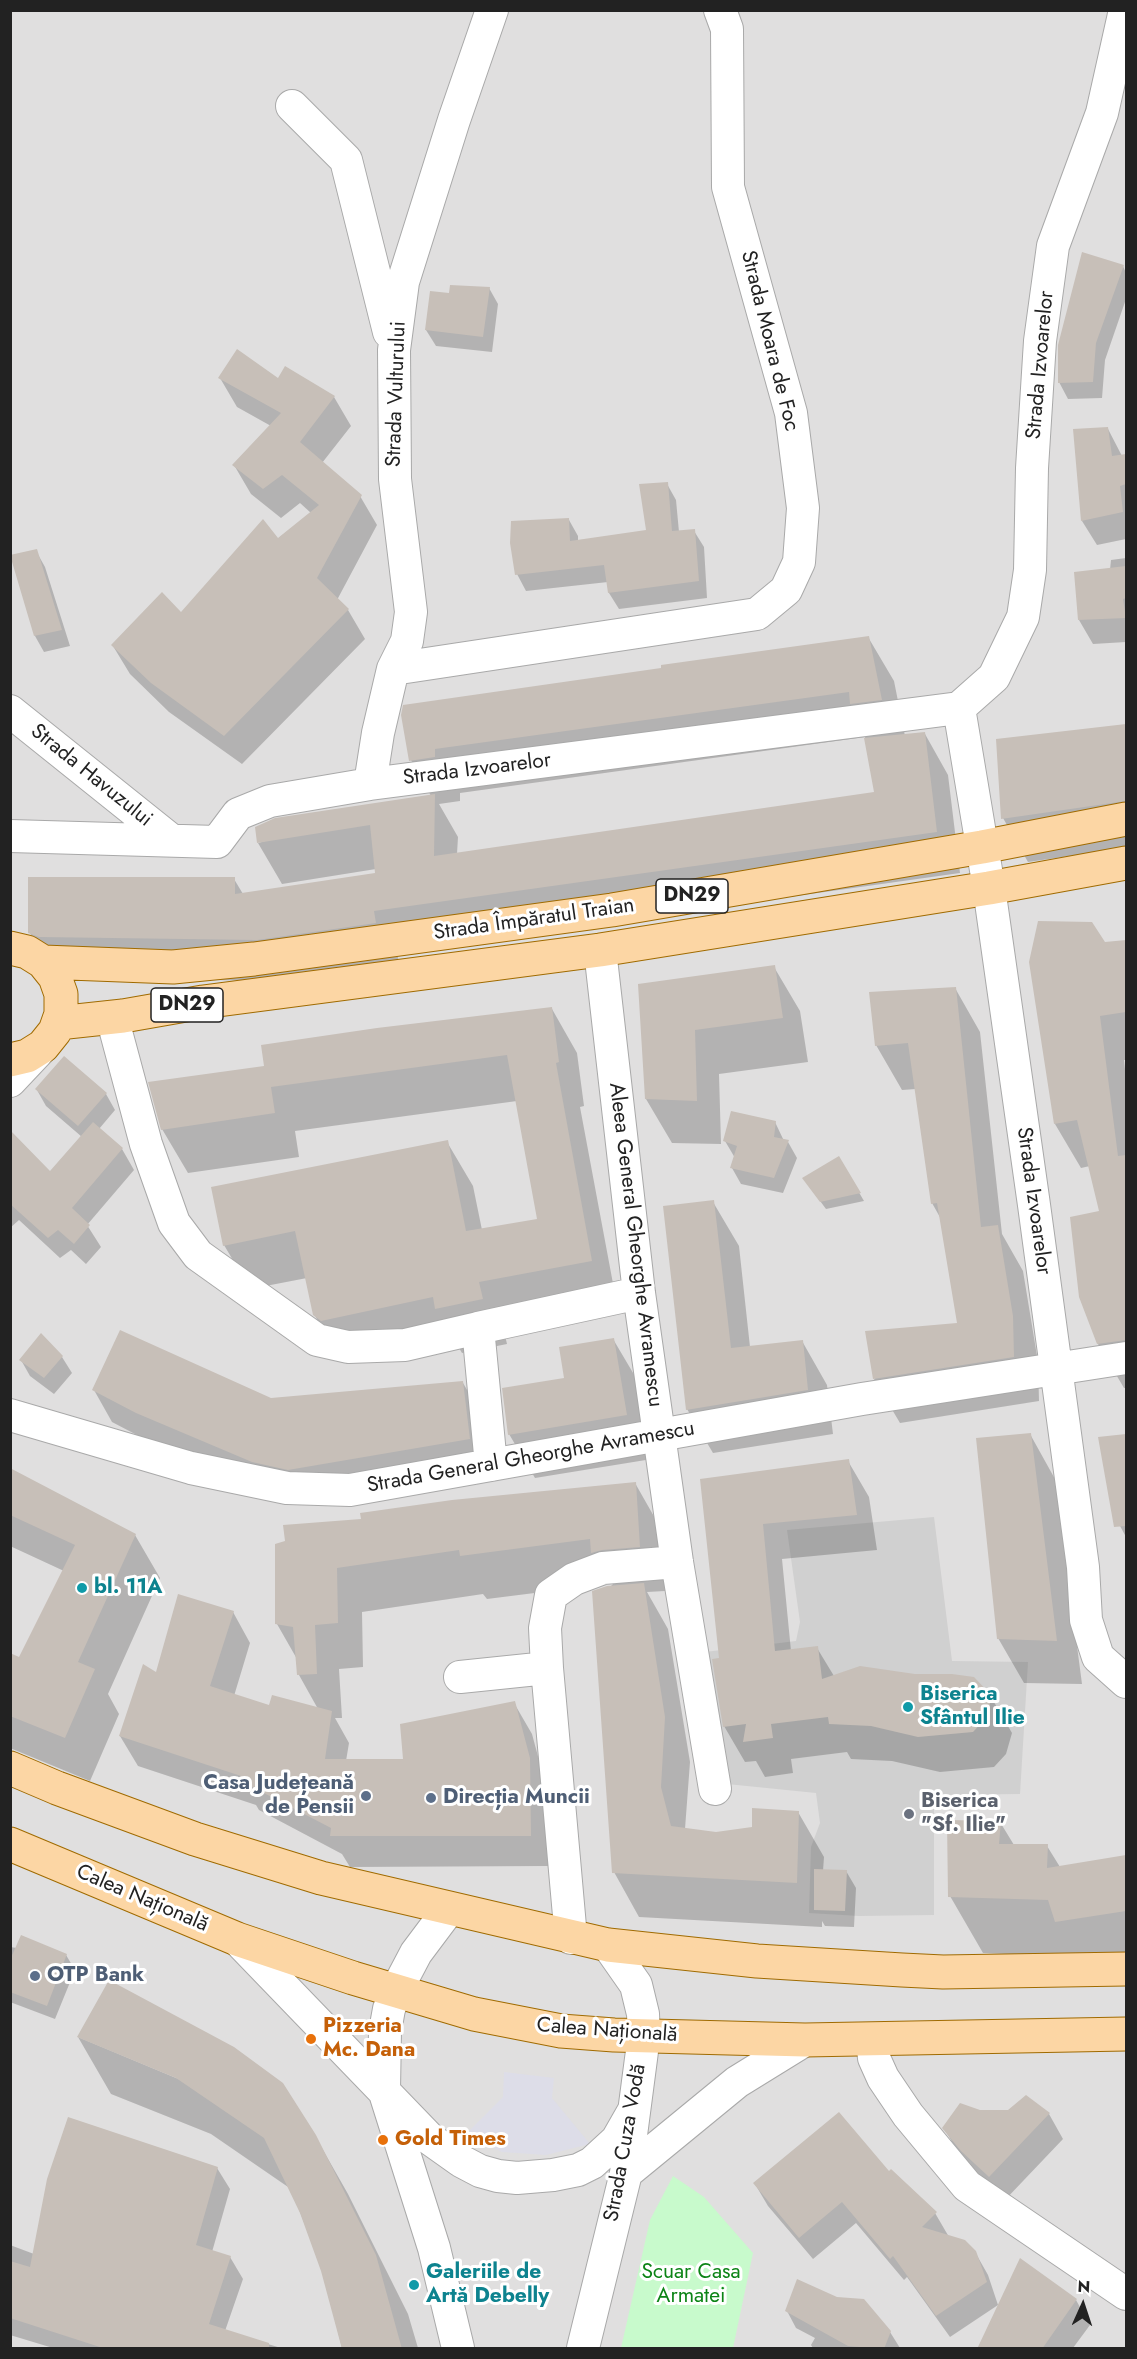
<!DOCTYPE html>
<html>
<head>
<meta charset="utf-8">
<style>
  body { margin:0 }
  #map { position:relative; width:1137px; height:2359px; overflow:hidden; background:#f2efe9; font-family:Jost,sans-serif }
  canvas { display:block }
  .frame { position:absolute; inset:0; border:12px solid #222; pointer-events:none }
  .north { position:absolute; left:1053px; top:2275px; width:60px; height:60px; -webkit-text-stroke:4px #fff; paint-order:stroke; rotate:3deg; font-size:16px; font-weight:700; line-height:24px; text-align:center; color:#222 }
  .north::after { content:''; display:block; margin:auto; width:21px; height:27px; background:#222; clip-path:polygon(50% 0,100% 100%,50% 72%,0 100%) }
</style>
</head>
<body>
<div id="map">
<canvas width="1137" height="2359"></canvas>
<div class="frame"></div>
<div class="north">N</div>
</div>
<script>
const ctx = document.querySelector('canvas').getContext('2d');
ctx.lineJoin = 'round';
function paint(path, color) { ctx.fillStyle = color; ctx.fill(path, 'evenodd'); }
const toPath = rows => new Path2D(rows.map(r => 'M' + r).join(''));
function stroke(path, color, width, dash) { ctx.strokeStyle = color; ctx.lineWidth = width; ctx.lineCap = dash ? 'butt' : 'round'; ctx.setLineDash(dash || []); ctx.stroke(path); }
function drawText(font, color, halo, rows, align = 'center') {
  ctx.font = font + ' Jost,sans-serif'; ctx.lineWidth = 6; ctx.setLineDash([]); ctx.textBaseline = 'middle'; ctx.strokeStyle = halo; ctx.fillStyle = color; for (const [text, x, y, turn = 0] of rows) {
    ctx.save(); ctx.translate(x, y); ctx.rotate((+turn || 0) * Math.PI / 180); ctx.textAlign = isNaN(turn) ? turn : align; if (halo) ctx.strokeText(text, 0, 0); ctx.fillText(text, 0, 0); ctx.restore();
  }
}
paint(toPath([
  [11,11,1126,11,1126,2348,11,2348]
]), '#e0dfdf');
paint(toPath([
  [934,1517,952,1661,1028,1662,1020,1794,934,1795,934,1915,859,1916,809,1913,811,1847,820,1823,816,1793,727,1784,705,1652,796,1641,800,1622,787,1530]
]), '#d0d0d0');
paint(toPath([
  [673,2176,704,2197,753,2253,733,2348,621,2348,650,2220]
]), '#c8facc');
paint(toPath([
  [504,2072,554,2078,552,2098,590,2144,546,2155,502,2152,474,2139,468,2132,503,2097]
]), '#dddde8');
paint(toPath([
  [1123,266,1126,273,1126,299,1105,360,1102,398,1068,399,1059,382],
  [489,288,498,304,492,352,436,346,426,330,450,294],
  [285,368,334,397,351,426,322,463,360,496,377,525,337,600,348,610,365,639,242,764,169,712,130,674,113,646,181,614,311,513,300,503,281,518,251,494,234,465,271,426,237,407,220,378,278,381],
  [1108,429,1122,456,1126,456,1126,539,1097,545,1082,521],
  [667,484,676,500,679,532,694,531,704,547,707,598,619,609,609,593,608,582,526,591,517,574,569,520,578,536,578,541,648,531],
  [36,551,45,567,70,646,44,652,35,636],
  [1126,558,1126,642,1093,644,1079,620,1110,570,1111,560],
  [868,637,894,681,905,736,925,734,948,775,960,873,397,952,399,964,281,981,64,978,54,974,30,933,234,879,243,894,377,874,376,869,282,884,258,843,431,796,411,760,402,715,663,669],
  [865,737,876,793,457,854,458,837,439,804,460,801,460,793],
  [1126,726,1126,848,1028,862,1003,818,997,740],
  [1126,942,1126,1060,1124,1060,1126,1078,1126,1388,1124,1388,1098,1344,1101,1212,1090,1166,1081,1168,1055,1124,1104,944],
  [774,967,800,1011,808,1062,719,1074,721,1144,672,1143,646,1099,639,985],
  [955,988,980,1032,1002,1234,1023,1271,1038,1362,1039,1401,900,1423,874,1379,959,1325,941,1219,932,1203,916,1089,902,1090,876,1045],
  [552,1009,577,1053,584,1106,580,1107,617,1305,503,1327,507,1344,462,1353,455,1341,347,1364,340,1359,314,1314,307,1278,250,1289,224,1245,447,1142,473,1186,482,1230,539,1220,517,1101,295,1131,299,1157,188,1173,162,1129,265,1067],
  [37,1090,106,1094,115,1110,99,1129,122,1149,134,1170,87,1225,101,1247,86,1264,71,1250,60,1258,19,1220,10,1228,10,1132,50,1173,82,1137,46,1106],
  [775,1122,784,1141,788,1142,797,1158,783,1193,741,1184,732,1168,735,1158,725,1141],
  [839,1158,864,1201,826,1209,809,1186],
  [713,1202,739,1246,750,1347,802,1341,827,1385,833,1434,713,1453,687,1409],
  [41,1336,62,1357,72,1373,54,1394,30,1376,21,1360],
  [613,1339,639,1383,652,1459,535,1478,509,1434],
  [463,1383,481,1414,488,1470,271,1494,156,1445,112,1422,94,1390,271,1400],
  [1030,1434,1055,1479,1082,1684,1024,1683,998,1638],
  [1126,1436,1126,1537,1113,1513,1100,1438],
  [848,1461,869,1497,877,1550,782,1559,791,1651,817,1648,834,1676,991,1697,1012,1733,1006,1754,994,1767,940,1772,892,1761,851,1759,847,1752,791,1759,793,1773,765,1777,756,1761,745,1762,724,1726,721,1660,702,1480],
  [10,1469,135,1535,160,1578,108,1694,119,1714,90,1781,10,1748,10,1654,20,1659,64,1571,10,1546],
  [635,1483,660,1527,665,1591,647,1592,668,1629,690,1762,685,1829,716,1834,753,1828,798,1812,824,1857,823,1871,846,1871,856,1888,854,1927,825,1926,822,1921,822,1927,639,1917,614,1872,611,1586,614,1583,487,1599,483,1594,362,1612,363,1667,339,1669,342,1718,335,1718,349,1743,346,1761,405,1760,514,1703,532,1734,547,1790,548,1866,350,1867,342,1854,259,1810,256,1805,138,1766,120,1736,157,1674,233,1612,250,1643,234,1696,269,1707,318,1709,299,1675,297,1659,277,1624,363,1521],
  [1000,1822,1014,1845,1047,1846,1060,1867,1126,1857,1126,1973,1077,1957,983,1953,950,1896],
  [10,1947,66,1955,75,1970,55,2019,10,2002],
  [78,2037,315,2136,348,2194,408,2314,418,2348,342,2348,323,2271,291,2189,211,2134,111,2094],
  [1026,2097,1049,2114,1063,2139,1004,2201,977,2175,958,2152,944,2128,979,2111,1008,2111],
  [217,2168,230,2189,212,2252,230,2257,243,2279,225,2331,281,2348,53,2348,10,2335,10,2245,34,2254],
  [889,2173,935,2213,949,2237,975,2252,988,2275,998,2305,950,2337,907,2277,904,2280,856,2223,813,2259,768,2206,755,2184],
  [1076,2300,1090,2325,1073,2348,979,2348],
  [787,2311,890,2332,900,2348,813,2348,811,2345,815,2338,796,2328]
]), '#0003');
paint(toPath([
  [1082,252,1124,265,1096,343,1093,382,1058,383,1058,345],
  [450,285,490,287,483,337,425,330,430,291,449,293],
  [237,349,278,378,285,366,335,396,300,442,362,495,317,578,349,609,224,736,151,683,111,645,162,592,181,612,263,519,278,538,319,505,282,475,263,489,232,465,281,413,218,378],
  [1108,427,1112,456,1126,454,1126,484,1120,486,1123,512,1081,521,1073,429],
  [668,482,672,531,695,529,699,581,608,593,604,565,515,575,510,543,511,521,569,518,570,541,646,530,639,484],
  [37,549,62,630,34,636,10,555],
  [1126,566,1126,598,1123,599,1126,618,1078,620,1074,572],
  [869,636,882,700,850,704,849,692,435,749,435,757,409,761,401,715,403,705,661,668,661,665],
  [1126,724,1126,801,1001,819,996,739],
  [925,732,937,832,374,911,376,923,257,940,39,937,28,933,28,877,235,877,235,894,375,873,370,825,257,843,255,827,275,818,435,794,434,856,874,792,864,738],
  [1038,921,1092,922,1105,942,1126,940,1126,1012,1100,1016,1118,1156,1126,1155,1126,1340,1097,1344,1079,1297,1070,1217,1099,1211,1077,1120,1054,1124,1029,962],
  [775,965,783,1018,695,1030,697,1101,645,1099,638,984],
  [956,987,981,1227,998,1225,1013,1316,1014,1357,873,1379,865,1331,957,1323,937,1203,931,1204,908,1043,875,1046,869,992],
  [552,1007,559,1062,556,1063,592,1261,479,1282,483,1299,435,1309,433,1297,321,1321,313,1315,295,1231,223,1246,211,1187,448,1140,466,1231,537,1219,507,1055,271,1087,275,1113,161,1130,148,1082,264,1066,261,1045,377,1028],
  [64,1056,107,1093,78,1126,35,1089],
  [731,1111,776,1121,774,1137,789,1140,774,1178,730,1168,737,1146,723,1141],
  [93,1122,123,1148,72,1208,90,1225,74,1244,58,1230,48,1238,10,1204,10,1130,50,1171],
  [839,1156,861,1193,820,1202,802,1178],
  [714,1200,731,1348,803,1340,808,1390,686,1410,663,1206],
  [120,1330,271,1398,463,1381,470,1439,288,1470,252,1462,136,1413,92,1390],
  [41,1333,63,1356,44,1378,19,1360],
  [614,1338,627,1415,508,1435,502,1388,564,1378,559,1347],
  [1031,1433,1057,1641,997,1639,976,1438],
  [1126,1434,1126,1526,1114,1527,1098,1437],
  [849,1459,857,1515,763,1524,775,1651,818,1646,822,1679,860,1666,915,1674,952,1674,974,1677,992,1696,986,1718,973,1732,918,1737,871,1726,829,1724,828,1717,771,1724,773,1738,743,1742,746,1724,723,1727,712,1659,719,1658,700,1479],
  [10,1468,136,1534,78,1662,95,1669,65,1738,10,1716,10,1653,19,1657,75,1545,10,1515],
  [636,1482,640,1547,602,1550,591,1553,590,1539,460,1556,459,1550,337,1568,338,1623,315,1625,317,1674,297,1675,293,1627,275,1624,275,1544,285,1541,283,1525,361,1519,360,1513,452,1500],
  [644,1583,665,1717,661,1787,671,1826,716,1832,752,1827,752,1808,799,1811,797,1883,612,1873,592,1591,607,1586],
  [178,1594,234,1611,210,1686,269,1705,272,1695,332,1711,325,1759,403,1759,400,1724,515,1701,530,1758,531,1836,330,1836,331,1828,239,1780,241,1776,119,1736,143,1664,156,1672],
  [947,1820,1001,1821,999,1844,1048,1844,1047,1868,1126,1855,1126,1911,1055,1922,1048,1900,948,1897],
  [814,1869,847,1870,845,1911,814,1910],
  [21,1935,67,1954,47,2006,10,1992,10,1960],
  [109,1980,234,2047,283,2083,316,2135,376,2255,402,2349,342,2349,321,2271,300,2213,264,2138,176,2078,77,2037],
  [1026,2095,1050,2113,989,2177,961,2151,942,2128,960,2103,980,2110,1008,2110],
  [839,2112,889,2171,891,2169,937,2212,922,2227,965,2240,976,2251,987,2282,936,2316,893,2256,890,2259,842,2202,799,2238,753,2183],
  [68,2117,218,2167,196,2245,231,2256,209,2324,269,2343,269,2349,106,2349,10,2318,10,2261,30,2267,47,2179],
  [1020,2258,1077,2299,1042,2349,977,2349],
  [797,2279,837,2297,864,2299,891,2331,884,2349,848,2346,785,2311]
]), '#c7bfb8');
const minor = toPath([
  [1125,10,1102,113,1053,246,1040,341,1032,468,1030,570,1023,617,994,677,959,708,989,888,1034,1205,1083,1567,1086,1620,1098,1657,1126,1682],
  [292,106,346,160,389,332],
  [393,669,757,614,786,590,799,562,803,508,791,413,728,187,727,29,720,10],
  [10,711,171,840],
  [370,784,378,733,393,669,407,641,411,612,395,479,394,350,403,282,454,120,492,10],
  [10,836,217,842,238,814,270,801,370,784,959,708],
  [600,950,639,1293,677,1562,715,1789],
  [112,1017,146,1144,174,1223,198,1255,317,1340,348,1347,405,1345,478,1328,491,1465],
  [10,1081,43,1046],
  [478,1328,639,1293],
  [10,1415,191,1468,287,1488,350,1490,862,1399,1126,1358],
  [460,1677,547,1668],
  [449,1909,416,1953,396,1991,389,2009,385,2031,384,2090,434,2248,458,2348],
  [571,1938,547,1668,545,1628,551,1595,574,1579,603,1568,677,1562],
  [237,1939,430,2139,461,2161,480,2171,498,2176,517,2178,553,2175,578,2170,592,2163,617,2140,633,2112],
  [872,2039,874,2058,883,2078,908,2115,967,2186,1126,2294],
  [626,2173,737,2082,805,2040],
  [583,2348,626,2173,644,2036,643,2014,636,1985,608,1945]
]);
const major = toPath([
  [10,948,27,952,43,962,55,977,61,994,61,1014,55,1031,43,1046,27,1056,10,1060],
  [43,962,173,967,254,959,612,910,982,847,1126,819],
  [58,1023,123,1016,203,1002,600,950,989,888,1126,863],
  [10,1768,57,1788,195,1839,321,1878,608,1945,757,1961,902,1970,943,1972,1126,1969],
  [10,1844,237,1939,353,1978,474,2014,561,2031,614,2035,805,2040,1126,2034]
]);
stroke(minor, '#a9a9a9', 34);
stroke(major, '#a06b00', 35);
stroke(minor, '#fff', 32);
stroke(major, '#fcd6a4', 33);
for (const [x, y, r, color] of [
  [82,1588,6,"#0f9aa8"],
  [908,1707,6,"#0f9aa8"],
  [366,1796,6,"#5c6f8a"],
  [431,1798,6,"#5c6f8a"],
  [909,1814,6,"#6b7280"],
  [35,1976,6,"#5c6f8a"],
  [311,2039,6,"#e8710a"],
  [383,2140,6,"#e8710a"],
  [414,2285,6,"#0f9aa8"]
]) { const dot = new Path2D(); dot.arc(x, y, r, 0, 2 * Math.PI); ctx.fillStyle = color; ctx.fill(dot); stroke(dot, '#fff', 2); }
for (const [x, y, w] of [
  [692,896,72],
  [187,1005,72]
]) { const box = new Path2D(); box.roundRect(x - w / 2, y - 17, w, 34, 4.5); ctx.fillStyle = '#fff'; ctx.fill(box); stroke(box, '#222', 1.5); }
drawText('bold 20px', '#222', null, [
  ["DN29",692,896],
  ["DN29",187,1005]
]);
drawText('21px', '#222', '#fff', [
  ["Strada Moara de Foc",769,341,76],
  ["Strada Izvoarelor",1041,365,-85],
  ["Strada Vulturului",397,394,-88],
  ["Strada Izvoarelor",477,770,-7],
  ["Strada Havuzului",91,776,39],
  ["Strada Împăratul Traian",534,920,-8],
  ["Strada Izvoarelor",1033,1201,82],
  ["Aleea General Gheorghe Avramescu",635,1245,83],
  ["Strada General Gheorghe Avramescu",531,1458,-10],
  ["Calea Națională",142,1899,23],
  ["Calea Națională",607,2031,4],
  ["Strada Cuza Vodă",626,2143,-80]
]);
drawText('bold 21px', '#0d838f', '#fff', [
  ["bl. 11A",94,1588],
  ["Biserica",920,1695],
  ["Sfântul Ilie",920,1719],
  ["Galeriile de",426,2273],
  ["Artă Debelly",426,2297]
], 'left');
drawText('bold 21px', '#4e5e75', '#fff', [
  ["Casa Județeană",354,1784,"right"],
  ["de Pensii",354,1808,"right"],
  ["Direcția Muncii",443,1798],
  ["OTP Bank",47,1976]
], 'left');
drawText('bold 21px', '#5b616d', '#fff', [
  ["Biserica",921,1802],
  ["\"Sf. Ilie\"",921,1826]
], 'left');
drawText('bold 21px', '#c56008', '#fff', [
  ["Pizzeria",323,2027],
  ["Mc. Dana",323,2051],
  ["Gold Times",395,2140]
], 'left');
drawText('21px', '#0c8416', '#fff', [
  ["Scuar Casa",691,2273],
  ["Armatei",691,2297]
]);
</script>
</body>
</html>
